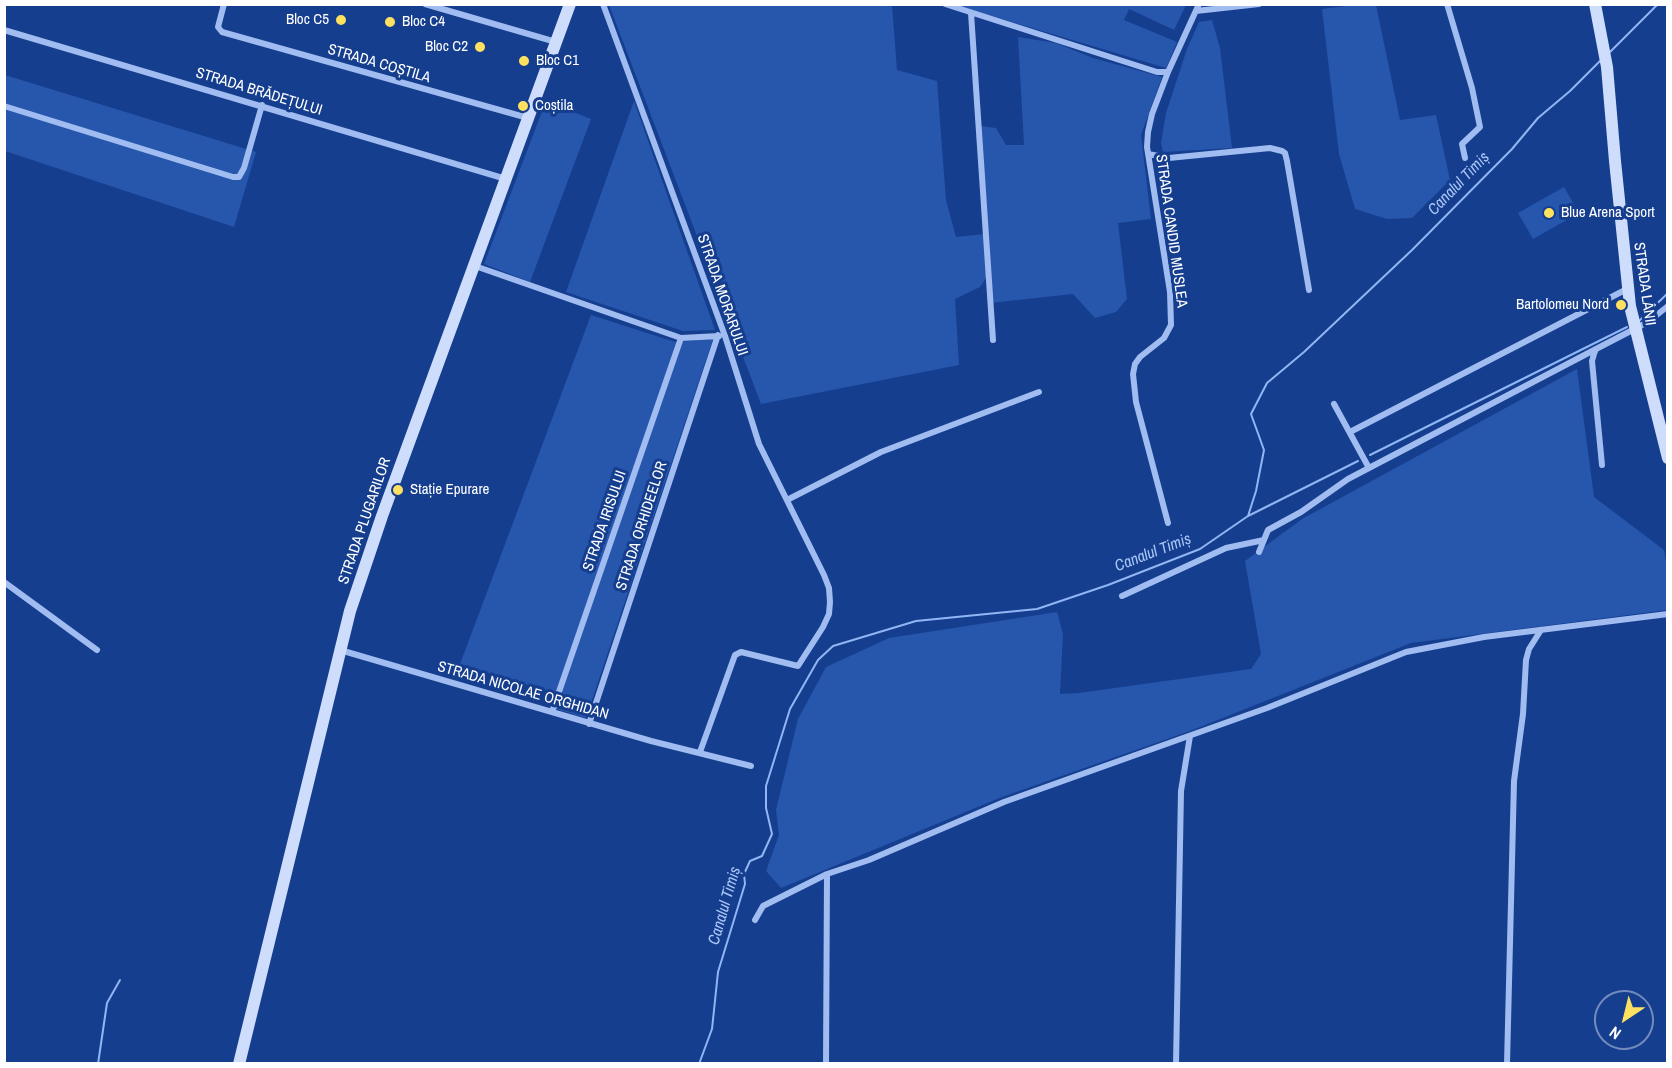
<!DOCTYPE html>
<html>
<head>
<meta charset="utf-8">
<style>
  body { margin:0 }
  #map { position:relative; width:1672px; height:1068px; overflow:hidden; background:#153e8f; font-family:"Archivo Narrow",sans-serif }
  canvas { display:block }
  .frame { position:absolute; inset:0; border:6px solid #fff; pointer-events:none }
  .north { position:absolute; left:1594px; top:990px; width:60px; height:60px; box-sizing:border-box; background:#153e8f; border:2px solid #738bbc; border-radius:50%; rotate:215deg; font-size:16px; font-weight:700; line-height:24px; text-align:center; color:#fff }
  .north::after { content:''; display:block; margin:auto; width:21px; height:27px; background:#ffe15f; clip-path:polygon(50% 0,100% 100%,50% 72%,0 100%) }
</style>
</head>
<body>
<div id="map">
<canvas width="1672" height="1068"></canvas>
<div class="frame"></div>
<div class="north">N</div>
</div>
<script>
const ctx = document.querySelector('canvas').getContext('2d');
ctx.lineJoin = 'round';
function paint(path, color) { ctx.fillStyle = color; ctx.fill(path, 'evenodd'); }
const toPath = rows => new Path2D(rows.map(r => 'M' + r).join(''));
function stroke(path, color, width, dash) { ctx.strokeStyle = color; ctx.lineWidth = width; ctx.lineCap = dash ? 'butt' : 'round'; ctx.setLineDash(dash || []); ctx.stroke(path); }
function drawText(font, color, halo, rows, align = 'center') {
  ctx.font = font + ' "Archivo Narrow",sans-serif'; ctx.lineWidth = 6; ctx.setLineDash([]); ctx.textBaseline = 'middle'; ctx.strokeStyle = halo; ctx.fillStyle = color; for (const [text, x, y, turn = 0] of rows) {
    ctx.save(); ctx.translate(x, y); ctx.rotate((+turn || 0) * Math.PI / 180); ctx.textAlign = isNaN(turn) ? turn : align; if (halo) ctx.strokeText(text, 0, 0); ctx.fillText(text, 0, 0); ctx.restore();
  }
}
paint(toPath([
  [1363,4,1376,5,1400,120,1436,115,1450,180,1412,218,1387,219,1355,209,1339,154,1322,9],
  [609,5,892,5,897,70,937,81,946,200,956,237,985,234,981,126,996,128,1006,145,1024,145,1018,37,1056,43,1093,58,1162,77,1141,135,1151,219,1118,223,1127,299,1116,312,1095,318,1073,294,990,303,986,278,980,287,955,299,959,365,761,404],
  [955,5,1186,5,1174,30,1129,9,1124,20,1177,42,1166,68],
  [1212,20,1220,48,1232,148,1163,152,1161,143,1166,113,1187,49,1199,22],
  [5,75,256,152,234,227,5,151],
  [546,101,591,119,530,282,484,264],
  [634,101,715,330,683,331,566,292],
  [1564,187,1579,213,1533,239,1518,213],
  [591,315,675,342,713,339,586,718,556,709,554,693,460,664],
  [1577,369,1594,497,1664,550,1668,575,1667,610,1411,643,1190,731,1002,797,781,888,766,871,779,835,776,810,798,719,826,667,889,638,1057,612,1063,634,1060,694,1079,693,1251,669,1261,654,1245,561,1302,519]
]), '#2756ad');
stroke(toPath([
  [1609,53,1658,4],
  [1639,321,1668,293],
  [1370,455,1627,327],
  [1248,516,1358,461],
  [98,1064,107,1003,120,980],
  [699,1064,712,1029,718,972,745,884,744,874,750,861,762,856,772,834,766,808,766,786,790,709,818,660,833,646,916,621,1037,609,1108,585,1200,549,1248,516,1256,491,1264,450,1251,414,1267,383,1304,352,1412,250,1512,149,1538,118,1570,91,1600,61]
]), '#92b6f3', 2);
stroke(toPath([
  [224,4,218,27,222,32,528,118],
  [425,4,556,42],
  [603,4,725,336,759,444,824,575,829,588,830,602,829,614,823,627,798,666,741,652,735,655,700,752],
  [945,4,1157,72,1168,72],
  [1447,4,1472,88,1480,127,1462,144,1465,158],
  [1196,11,1259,4],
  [971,13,993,340],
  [4,30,506,179],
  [4,106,233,177,239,177,244,168,262,105],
  [1148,154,1169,158,1270,148,1282,151,1285,153,1287,161,1309,290],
  [475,266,681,338,719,336],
  [1334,404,1369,468],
  [1350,432,1627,289],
  [1602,465,1592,361,1594,354,1596,349,1648,322,1668,306],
  [787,500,881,452,1039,392],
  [1168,523,1136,402,1133,374,1135,364,1140,357,1164,338,1171,325,1170,292,1147,147,1148,132,1152,114,1168,72,1199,4],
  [1259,552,1268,530,1301,512,1348,479,1596,349],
  [4,582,97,650],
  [1122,596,1226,548,1264,540],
  [340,650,651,741,751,766],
  [552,712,681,338],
  [589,724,718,335],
  [755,920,763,906,827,874,869,860,1004,802,1267,708,1406,652,1484,637,1668,614],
  [826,1064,827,874],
  [1176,1064,1181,791,1190,736],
  [1507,1064,1514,781,1523,714,1526,660,1529,649,1541,630]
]), '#a0bcf0', 6);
stroke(toPath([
  [1595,4,1607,67,1615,161,1630,306,1668,458],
  [239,1064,350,611,382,516,570,4]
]), '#ceddfb', 12);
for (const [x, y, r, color] of [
  [341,20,6,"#ffe15f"],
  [390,22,6,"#ffe15f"],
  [480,47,6,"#ffe15f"],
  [524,61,6,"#ffe15f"],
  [523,106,6,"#ffe15f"],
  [1549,213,6,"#ffe15f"],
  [1621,305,6,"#ffe15f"],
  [398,490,6,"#ffe15f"]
]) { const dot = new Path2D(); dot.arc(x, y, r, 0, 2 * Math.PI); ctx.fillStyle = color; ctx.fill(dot); stroke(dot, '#153e8f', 2); }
drawText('15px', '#fff', '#153e8f', [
  ["Bloc C5",329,20,"right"],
  ["Bloc C4",402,22],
  ["Bloc C2",468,47,"right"],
  ["Bloc C1",536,61],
  ["Coștila",535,106],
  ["Blue Arena Sport",1561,213],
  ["Bartolomeu Nord",1609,305,"right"],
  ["Stație Epurare",410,490]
], 'left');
drawText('15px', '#fff', '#153e8f', [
  ["STRADA COȘTILA",379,64,16],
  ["STRADA BRĂDEȚULUI",259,92,17],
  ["STRADA CANDID MUSLEA",1171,231,82],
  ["STRADA LÂNII",1644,284,82],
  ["STRADA MORARULUI",722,295,71],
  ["STRADA PLUGARILOR",365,521,-71],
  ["STRADA IRISULUI",605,521,-71],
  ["STRADA ORHIDEELOR",642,526,-72],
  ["STRADA NICOLAE ORGHIDAN",523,691,16]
]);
drawText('italic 16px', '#acc7f7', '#153e8f', [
  ["Canalul Timiș",1459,184,-46],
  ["Canalul Timiș",1153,553,-21],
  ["Canalul Timiș",725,906,-74]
]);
</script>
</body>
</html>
